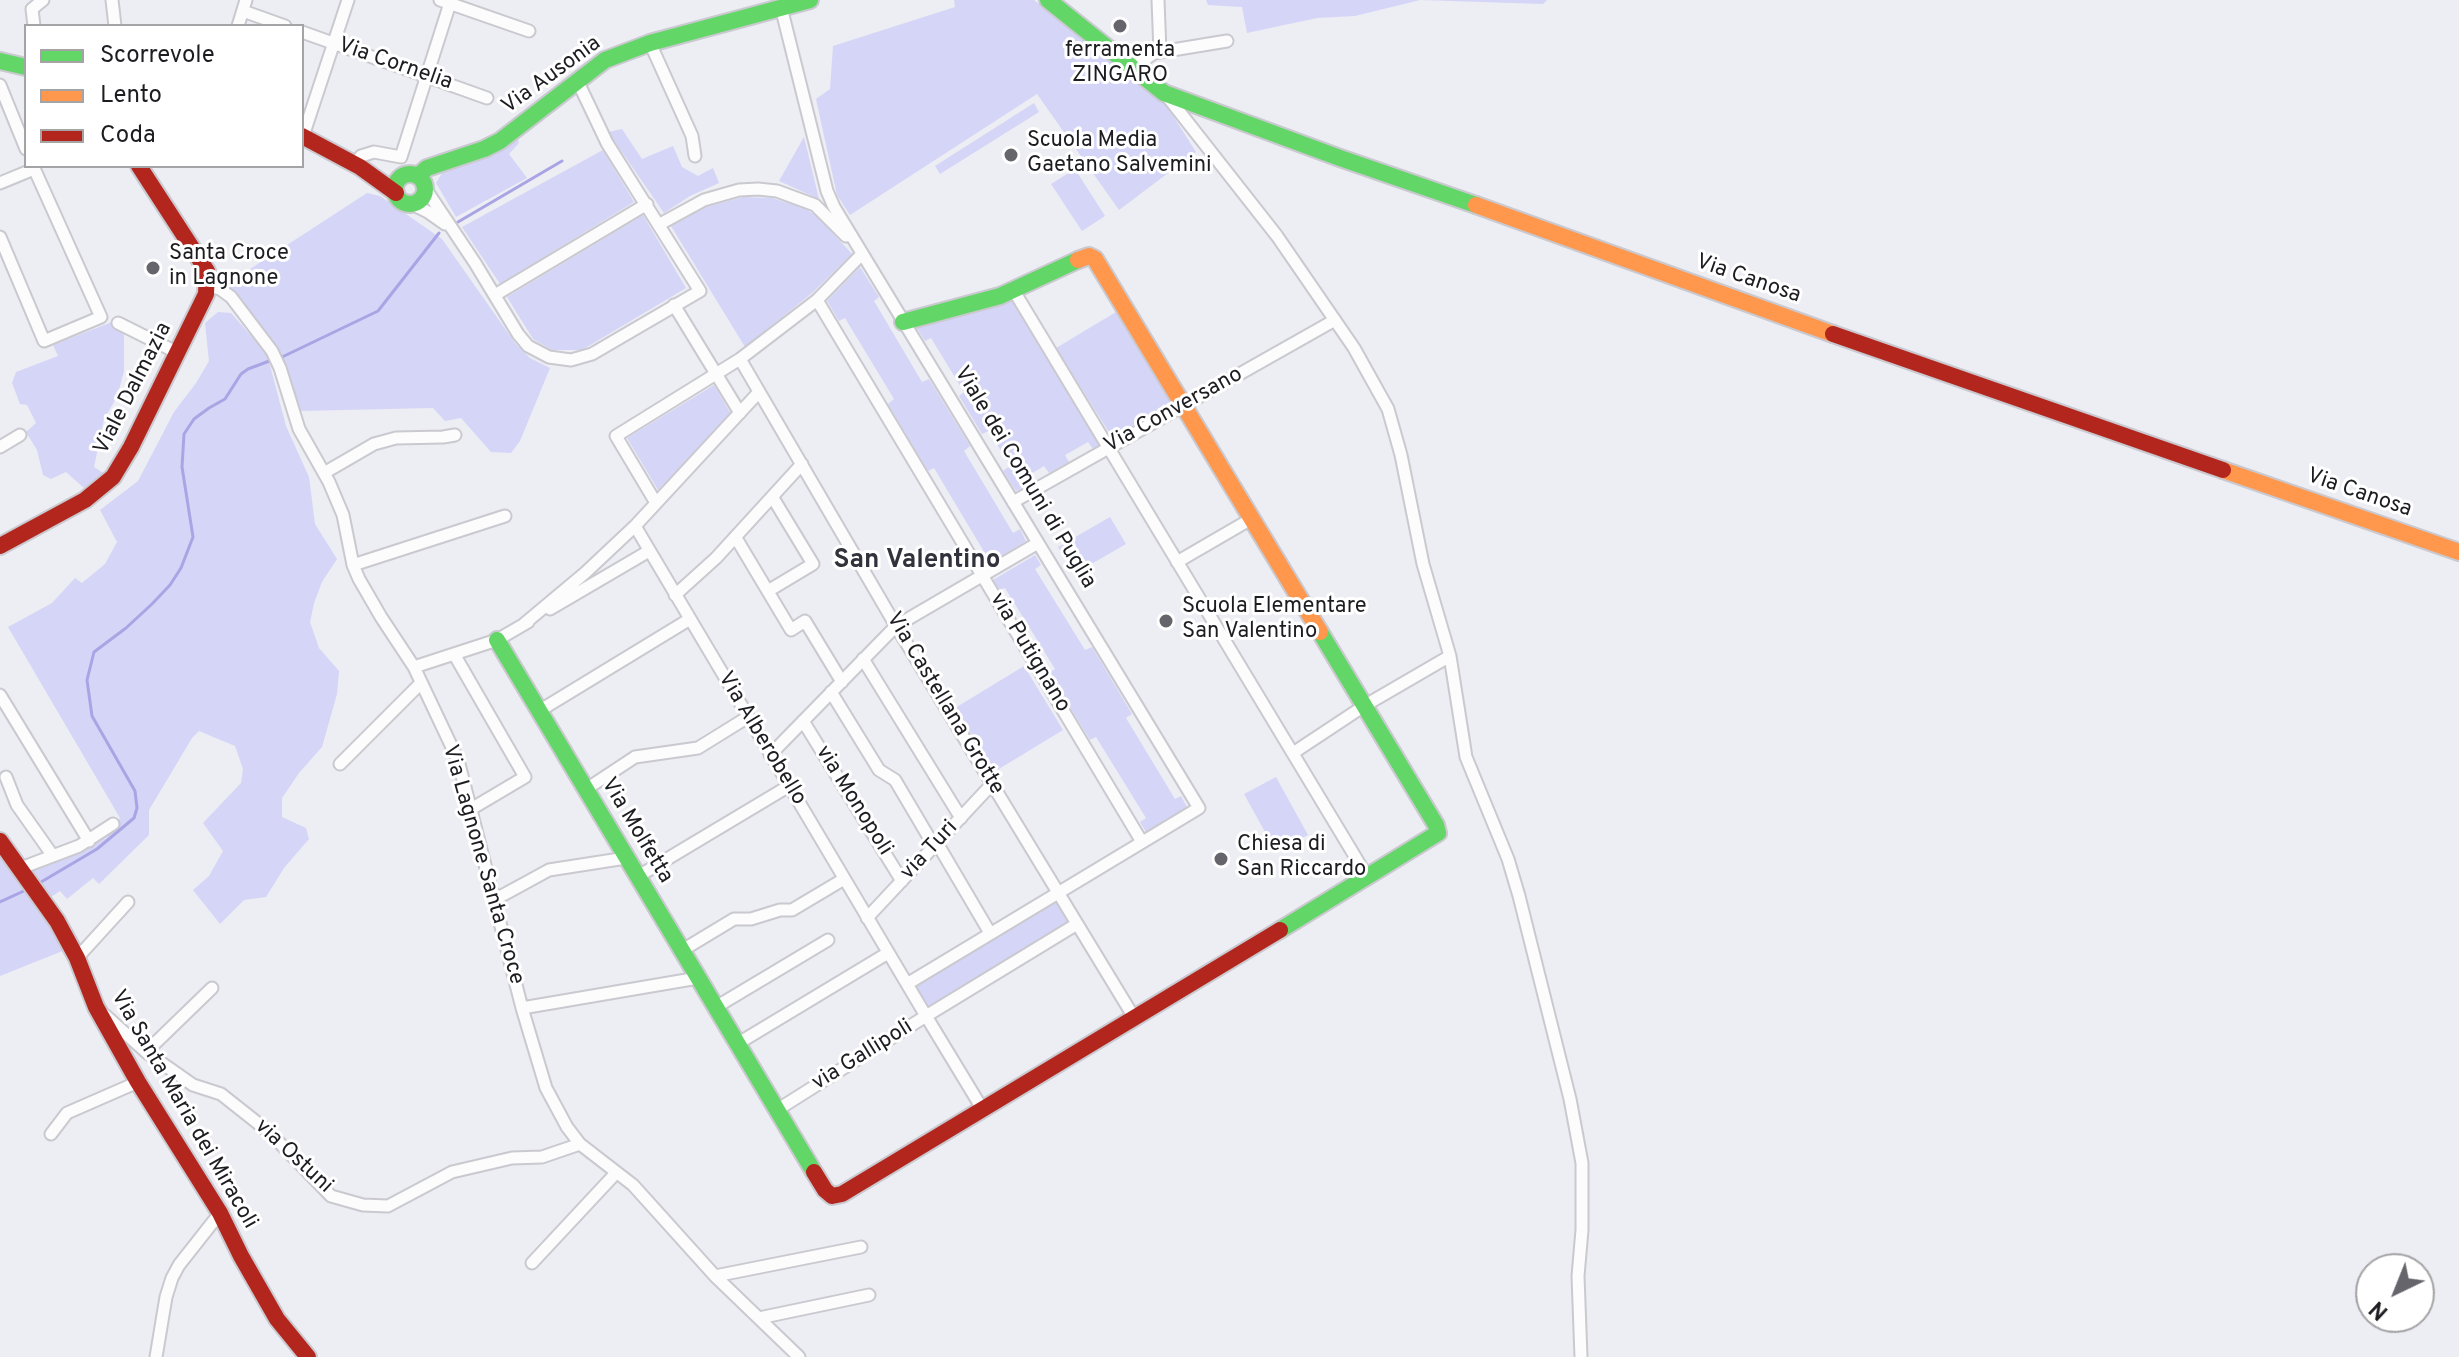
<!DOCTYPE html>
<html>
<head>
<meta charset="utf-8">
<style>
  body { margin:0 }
  #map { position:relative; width:2459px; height:1357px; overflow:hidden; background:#ededf4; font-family:Overpass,sans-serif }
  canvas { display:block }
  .legend { position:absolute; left:24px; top:24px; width:280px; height:144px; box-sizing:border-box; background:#fff; border:2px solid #a4a4a6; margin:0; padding:10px 14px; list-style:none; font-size:24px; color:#1c1c21 }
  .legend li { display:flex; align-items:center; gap:16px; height:40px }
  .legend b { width:40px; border:2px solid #a4a4a6 }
  .north { position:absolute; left:2355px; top:1253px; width:80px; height:80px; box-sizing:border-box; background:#fff; border:2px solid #a4a4a6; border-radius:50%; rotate:223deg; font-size:22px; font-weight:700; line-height:32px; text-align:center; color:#1c1c21 }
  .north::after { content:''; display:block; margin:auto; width:28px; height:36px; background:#65656b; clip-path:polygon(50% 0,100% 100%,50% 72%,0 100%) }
</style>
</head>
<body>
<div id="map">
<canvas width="2459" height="1357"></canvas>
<ul class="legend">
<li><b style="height:10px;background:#63d668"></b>Scorrevole</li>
<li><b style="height:10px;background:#ff974d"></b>Lento</li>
<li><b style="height:10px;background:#b3261e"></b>Coda</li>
</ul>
<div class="north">N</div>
</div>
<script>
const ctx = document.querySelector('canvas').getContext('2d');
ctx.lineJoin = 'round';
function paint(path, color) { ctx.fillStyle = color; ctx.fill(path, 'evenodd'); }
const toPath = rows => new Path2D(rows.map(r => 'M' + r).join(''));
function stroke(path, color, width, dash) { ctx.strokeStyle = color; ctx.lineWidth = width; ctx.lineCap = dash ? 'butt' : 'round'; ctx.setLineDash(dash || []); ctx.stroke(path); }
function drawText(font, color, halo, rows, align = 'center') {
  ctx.font = font + ' Overpass,sans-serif'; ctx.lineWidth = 6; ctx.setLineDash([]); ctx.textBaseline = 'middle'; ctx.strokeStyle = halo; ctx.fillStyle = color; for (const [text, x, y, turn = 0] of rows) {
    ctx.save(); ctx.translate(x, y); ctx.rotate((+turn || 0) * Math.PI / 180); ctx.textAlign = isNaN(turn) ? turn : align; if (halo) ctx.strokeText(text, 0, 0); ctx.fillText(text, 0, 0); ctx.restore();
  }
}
paint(toPath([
  [954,0,1034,0,1165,103,1196,152,1119,210,1037,94,850,215,837,195,816,99,830,89,833,46,955,7],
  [1206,0,1547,0,1543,4,1420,0,1355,16,1317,18,1247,33,1242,7,1208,5],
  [1034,103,1039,112,940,174,935,166],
  [622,129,642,159,673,146,682,167,698,176,713,168,719,183,690,196,664,213,608,132],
  [804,137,819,199,779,181],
  [518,140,519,143,509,154,527,178,456,217,436,183,443,171,498,152],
  [603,150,634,202,500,284,462,227],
  [1075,169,1105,216,1082,231,1051,184],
  [367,193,380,196,442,239,515,343,530,358,550,368,520,441,511,453,491,452,461,418,445,421,433,408,300,411,287,368,265,330,227,284],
  [743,197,772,198,804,208,817,216,852,254,812,293,745,347,671,226,703,208],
  [643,215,686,288,582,350,552,350,533,339,507,297],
  [860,267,879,297,874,301,922,382,929,379,970,446,964,451,1013,533,1020,529,1026,541,985,566,978,554,983,550,934,468,928,471,888,404,894,399,845,318,839,321,827,301],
  [1011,300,1099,445,1093,449,1088,442,1065,455,1069,462,1049,473,1044,466,1021,480,1024,487,1016,491,1003,471,1010,466,989,431,982,434,959,396,964,392,931,338,925,341,915,325],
  [218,312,231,313,267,354,286,426,309,477,315,524,337,559,322,582,314,603,310,622,319,648,339,671,337,694,322,747,299,773,282,798,282,817,306,828,309,839,284,868,266,897,244,900,220,924,193,890,209,876,223,851,203,823,241,783,243,769,235,746,199,731,192,738,149,810,149,835,99,884,93,878,67,899,60,891,51,897,31,868,65,858,106,838,120,818,8,627,52,603,75,578,82,583,105,564,117,542,100,510,138,481,174,412,196,383,209,361,205,323],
  [1116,312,1173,403,1112,437,1056,348],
  [112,322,115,327,124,332,124,371,117,397,104,419,94,467,105,474,84,488,66,472,51,479,43,475,37,450,26,432,36,423,27,405,20,404,12,383,16,372,58,356,53,345],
  [714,385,731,414,658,490,627,438],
  [1110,517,1126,544,1074,574,1058,547],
  [1035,555,1041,565,1035,569,1085,650,1092,647,1132,714,1126,718,1175,799,1181,796,1187,807,1146,832,1140,822,1146,818,1096,737,1090,740,1049,673,1055,669,1005,588,999,590,993,580],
  [1024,666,1063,730,994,772,955,708],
  [1276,777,1308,835,1276,852,1244,794],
  [0,847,39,900,65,950,0,976],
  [1055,901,1068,922,927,1007,914,985]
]), '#d5d5f7');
stroke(toPath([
  [458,222,562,161],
  [280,358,378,311,439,233],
  [36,885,97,849,134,818,137,808,135,791,92,716,87,680,94,652,126,628,152,604,170,585,181,568,193,537,182,467,184,434,194,419,209,408,225,399,241,374,248,369,272,360],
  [0,902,26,890]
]), '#a9a5e5', 3);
const street = toPath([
  [112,0,115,26],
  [440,0,529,31],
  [1158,0,1160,52],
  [781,7,827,191,834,207,1199,808,907,984],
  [243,11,285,26],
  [34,26,32,9,43,0],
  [238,26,246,0],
  [302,32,487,98],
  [650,43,692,136,695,156],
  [1133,68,1154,53,1227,41],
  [0,85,26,149],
  [1167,96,1277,236,1354,348,1388,409,1401,455,1423,564,1450,656,1466,757,1508,859,1519,896,1570,1099,1582,1163,1582,1230,1578,1276,1581,1357],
  [303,136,348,0],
  [355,164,361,156,374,152,401,157,451,0],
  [0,183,34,169],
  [425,188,475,263,518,334,528,346,549,357,571,360,592,354,700,291,607,143,577,80],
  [410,203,428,212,445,224],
  [660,224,704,200,739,190,758,189,777,191,815,205,846,236],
  [0,237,44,341,101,317,33,166],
  [208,286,220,289,231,297,272,351,280,368,299,429,329,482,343,515,353,565,359,579,381,617,414,667,458,760,522,1008,546,1088,567,1127,580,1144,633,1185,715,1276,799,1357],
  [1014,291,1368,878],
  [495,295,647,204],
  [817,300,1142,842],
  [674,305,740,413],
  [118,323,178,353],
  [740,359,896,626,1135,1019],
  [0,447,20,435],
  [324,473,374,444,396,438,443,437,455,435],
  [1013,502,1335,320],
  [656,503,616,436,740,359,817,300,862,254],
  [635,526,926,1016,777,1110],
  [736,538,791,630,805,621,842,682],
  [1177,562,1251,519],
  [353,565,505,516],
  [768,591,813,564,773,498],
  [675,595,716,558,802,464],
  [550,609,649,551],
  [524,624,585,573,635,526,759,392],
  [454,654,525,777,471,809],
  [863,659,961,818],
  [414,667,497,640,528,622],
  [831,692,879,770,895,780,934,846],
  [0,695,89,841],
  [539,711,690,619],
  [803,721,902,881],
  [1293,753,1364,706,1450,656],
  [770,755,896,626,1038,543],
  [340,764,421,683],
  [6,777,17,805,53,856],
  [585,790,635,757,698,748,748,717],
  [937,843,990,933],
  [21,868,79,846,113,824],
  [637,877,789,786],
  [494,900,549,870,626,858],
  [867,918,992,784],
  [681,951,734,919,751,919,780,910,792,910,844,879],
  [77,958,128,902],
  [716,1007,828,940],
  [522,1008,698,978],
  [105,1015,146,1052,193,1085,221,1094,269,1132,331,1196,363,1205,388,1206,452,1172,512,1158,542,1157,580,1144],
  [737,1044,888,953],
  [146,1052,212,988],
  [983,1110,926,1016,1077,924],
  [51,1134,67,1113,138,1082],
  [532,1263,616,1173],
  [715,1276,861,1247],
  [759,1318,869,1295],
  [156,1357,166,1297,172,1278,179,1265,220,1213]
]);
const fast = toPath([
  [1048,0,1164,93,1340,158,1476,205],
  [0,61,26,67],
  '395 189a15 15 0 1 1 30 0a15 15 0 1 1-30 0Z',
  [418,176,427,168,484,149,500,141,605,60,650,43,810,0],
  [903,322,1000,296,1078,260],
  [497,640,814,1172],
  [1280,930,1438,833,1436,825,1320,632]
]);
const slow = toPath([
  [1476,205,1833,334],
  [1078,260,1089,256,1095,259,1320,632],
  [2223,470,2459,552]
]);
const jam = toPath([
  [302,136,360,167,396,193],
  [1833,334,2223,470],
  [0,546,85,500,113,477,131,447,206,294,207,271,139,166],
  [0,841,57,921,77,958,96,1007,138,1082,220,1213,241,1256,277,1319,308,1357],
  [814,1172,825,1190,832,1196,842,1194,1280,930]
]);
stroke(street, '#c9c9cf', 15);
stroke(fast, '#c9c9cf', 20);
stroke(slow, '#c9c9cf', 20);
stroke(jam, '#c9c9cf', 20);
stroke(street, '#fcfcfd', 11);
stroke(fast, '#63d668', 16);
stroke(slow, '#ff974d', 16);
stroke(jam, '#b3261e', 16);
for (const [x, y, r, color] of [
  [1120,26,8,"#65656b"],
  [1011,155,8,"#65656b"],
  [153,268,8,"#65656b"],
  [1166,621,8,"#65656b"],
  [1221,859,8,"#65656b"]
]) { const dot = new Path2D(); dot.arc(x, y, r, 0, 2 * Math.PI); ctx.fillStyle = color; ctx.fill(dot); stroke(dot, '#fff', 3); }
drawText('22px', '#1c1c21', '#fff', [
  ["ferramenta",1120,52,"center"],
  ["ZINGARO",1120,77,"center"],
  ["Scuola Media",1027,142],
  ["Gaetano Salvemini",1027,167],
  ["Santa Croce",169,255],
  ["in Lagnone",169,280],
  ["Scuola Elementare",1182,608],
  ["San Valentino",1182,633],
  ["Chiesa di",1237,846],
  ["San Riccardo",1237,871]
], 'left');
drawText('22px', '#1c1c21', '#fff', [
  ["Via Cornelia",395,65,19],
  ["Via Ausonia",552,76,-36],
  ["Via Canosa",1748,280,19],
  ["Viale Dalmazia",134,389,-63],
  ["Via Conversano",1174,411,-29],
  ["Viale dei Comuni di Puglia",1024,478,59],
  ["Via Canosa",2359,494,19],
  ["via Putignano",1029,653,59],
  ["Via Castellana Grotte",944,704,59],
  ["Via Alberobello",761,739,59],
  ["via Monopoli",853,801,58],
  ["Via Molfetta",636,831,59],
  ["via Turi",930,851,-47],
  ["Via Lagnone Santa Croce",482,865,74],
  ["via Gallipoli",863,1056,-32],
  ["Via Santa Maria dei Miracoli",183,1110,60],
  ["via Ostuni",293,1157,43]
]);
drawText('bold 26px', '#32323d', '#fff', [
  ["San Valentino",917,562]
]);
</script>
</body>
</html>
